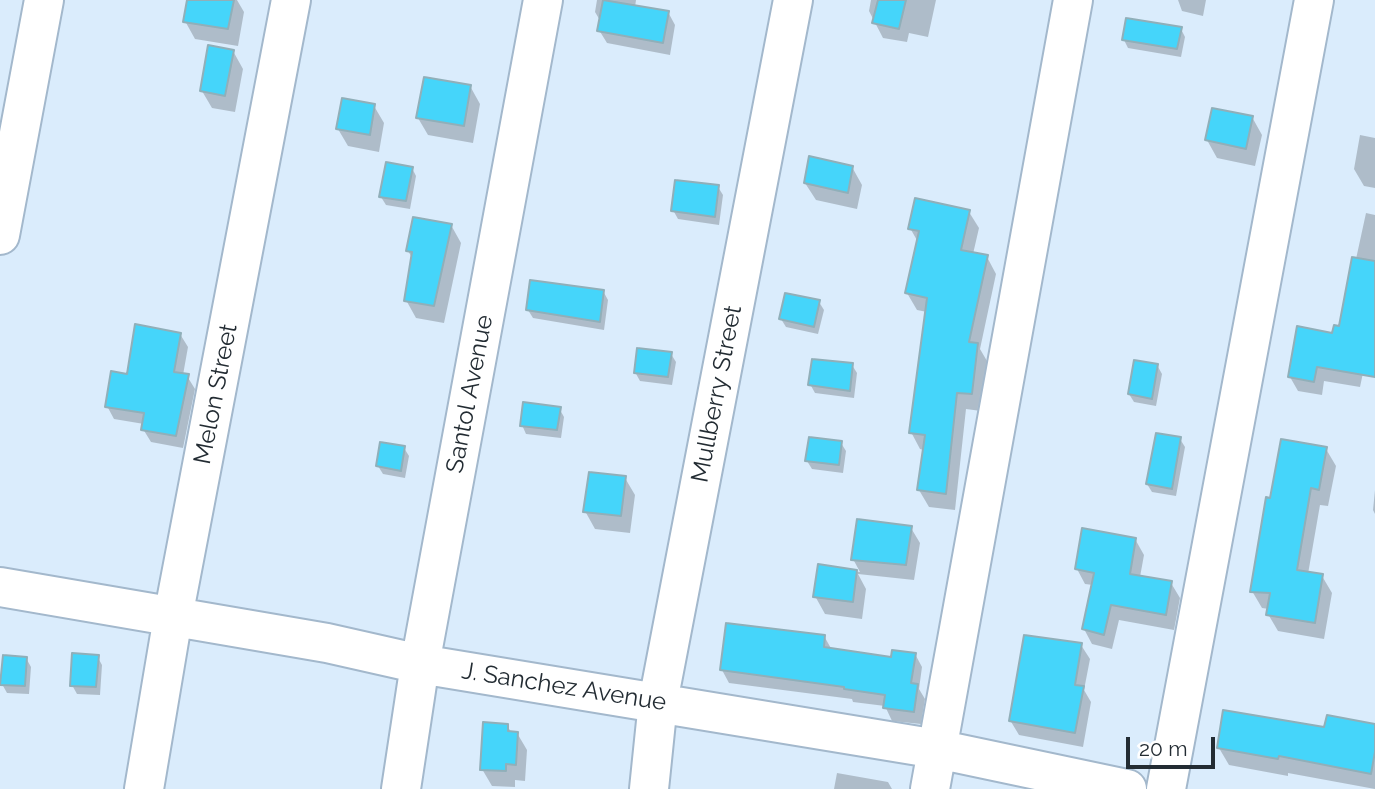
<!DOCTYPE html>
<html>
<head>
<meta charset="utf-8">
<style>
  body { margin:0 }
  #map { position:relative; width:1375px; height:789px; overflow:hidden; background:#daecfc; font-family:Raleway,sans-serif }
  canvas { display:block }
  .scale { position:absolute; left:1126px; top:737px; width:89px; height:32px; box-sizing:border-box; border:4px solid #232c33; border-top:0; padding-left:9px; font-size:21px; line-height:24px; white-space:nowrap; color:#232c33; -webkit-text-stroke:5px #fff; paint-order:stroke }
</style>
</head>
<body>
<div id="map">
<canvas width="1375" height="789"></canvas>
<div class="scale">20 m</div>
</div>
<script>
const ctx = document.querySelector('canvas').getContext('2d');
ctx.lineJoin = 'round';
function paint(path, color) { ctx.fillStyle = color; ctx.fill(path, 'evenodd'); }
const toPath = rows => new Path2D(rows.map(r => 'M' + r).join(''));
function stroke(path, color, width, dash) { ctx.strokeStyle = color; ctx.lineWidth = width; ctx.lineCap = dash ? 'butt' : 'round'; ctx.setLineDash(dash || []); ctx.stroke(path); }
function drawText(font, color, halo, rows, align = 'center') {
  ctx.font = font + ' Raleway,sans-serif'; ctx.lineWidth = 5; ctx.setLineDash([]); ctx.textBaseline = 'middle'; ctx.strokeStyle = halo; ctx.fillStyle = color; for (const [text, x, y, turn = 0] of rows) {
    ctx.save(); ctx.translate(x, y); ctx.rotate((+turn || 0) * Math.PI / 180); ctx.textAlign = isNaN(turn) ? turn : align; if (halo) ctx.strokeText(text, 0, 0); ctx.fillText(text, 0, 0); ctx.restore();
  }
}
paint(toPath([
  [189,0,237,0,244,12,238,46,195,39,185,21],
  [597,0,636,0,635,7,668,12,675,25,670,55,607,43,599,30,601,22,595,12],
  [871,0,936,0,928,37,909,33,907,42,883,38,869,11],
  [1178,0,1206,0,1203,16,1182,11],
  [1181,29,1185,37,1181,57,1128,48,1124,40],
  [233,51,243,69,235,112,212,108,202,91],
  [470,86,480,104,473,143,428,135,418,118],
  [374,106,384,123,379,152,348,146,338,129],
  [1252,117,1262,135,1255,166,1217,158,1207,140],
  [1360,135,1375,138,1375,188,1364,186,1354,169],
  [852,167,862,185,857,209,816,200,805,183],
  [412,168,416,176,410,209,386,205,381,197],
  [718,187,723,195,719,225,678,219,673,210],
  [969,212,979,228,973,254,987,257,996,274,980,349,987,361,981,411,966,409,955,510,929,507,919,490,924,450,920,449,911,432,927,312,917,310,907,293,918,242,910,228],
  [1366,213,1375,215,1375,355,1367,354,1360,387,1324,381,1322,395,1298,391,1290,377,1341,328],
  [451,225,461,243,444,323,416,318,406,300,413,259,408,251],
  [603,291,608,300,604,330,533,318,528,310],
  [819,302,824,310,818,334,786,327,781,319],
  [180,334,188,347,183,375,187,376,195,389,183,448,151,442,143,429,144,424,114,419,107,406],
  [671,354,676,362,672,385,640,381,635,372],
  [852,365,857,373,854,398,815,393,810,384],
  [1157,365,1162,374,1156,406,1134,402,1129,394],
  [559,408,564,417,561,438,526,434,522,425],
  [1180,439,1185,447,1176,496,1152,492,1147,484],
  [841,443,846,451,843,473,812,469,807,461],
  [404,448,409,456,405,478,383,474,378,466],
  [1326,449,1336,466,1328,506,1320,505,1308,574,1322,576,1332,593,1324,639,1278,631,1268,614,1269,609,1262,608,1252,591,1271,500],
  [625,478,635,495,630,533,595,529,585,511],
  [1375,490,1375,514,1373,510],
  [911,528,920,543,914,580,858,574,866,589,862,619,825,614,815,596,819,566,860,572,853,559],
  [1135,539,1144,555,1140,577,1171,583,1180,598,1174,630,1119,620,1112,649,1092,644,1084,629,1093,585,1085,584,1077,569],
  [824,636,832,650,893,659,915,654,922,667,919,689,925,699,921,724,892,721,885,706,853,702,852,699,729,683,722,670],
  [1081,645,1090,659,1084,690,1091,702,1083,747,1019,735,1010,720],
  [97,656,102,665,100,695,77,694,72,685],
  [26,658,31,667,29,694,7,693,2,684],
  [507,726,512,733,517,733,527,750,525,781,515,780,515,787,492,786,482,769],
  [1375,726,1375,789,1288,773,1288,776,1229,765,1219,748,1325,729],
  [837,773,888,782,892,789,834,789]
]), '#0003');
const building = toPath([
  [187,0,234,0,228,29,183,22,187,0],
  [603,0,669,11,663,43,597,31,603,0],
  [878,0,906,0,899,29,872,23,878,0],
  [1126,18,1182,27,1177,49,1122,40,1126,18],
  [208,45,234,50,225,96,200,91,208,45],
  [424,77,471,85,464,126,416,118,424,77],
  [342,98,375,104,370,135,336,129,342,98],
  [1212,108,1253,116,1246,149,1205,140,1212,108],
  [809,156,853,166,848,193,804,183,809,156],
  [386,162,413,167,406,201,379,197,386,162],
  [675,180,719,185,715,217,671,211,675,180],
  [915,198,970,210,961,250,988,255,969,342,978,343,972,394,957,393,946,494,917,490,925,435,909,433,927,298,905,293,919,231,908,229,915,198],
  [413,217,452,224,434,306,404,301,412,252,406,251,413,217],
  [1352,257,1375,261,1375,377,1317,367,1314,382,1288,377,1297,326,1332,333,1334,325,1339,326,1352,257],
  [530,280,604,290,600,322,526,310,530,280],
  [785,293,820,300,814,327,779,319,785,293],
  [135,324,181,333,174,372,189,374,176,436,141,430,144,413,105,407,111,371,127,374,135,324],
  [637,348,672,352,668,377,634,373,637,348],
  [812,359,853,363,850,391,808,385,812,359],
  [1134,360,1158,364,1152,399,1128,394,1134,360],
  [523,402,561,407,557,430,520,426,523,402],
  [1156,433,1181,437,1172,489,1146,484,1156,433],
  [809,437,842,441,839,465,805,461,809,437],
  [1281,439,1327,447,1319,490,1311,488,1297,570,1323,574,1315,623,1266,615,1270,593,1250,592,1266,497,1270,498,1281,439],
  [380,442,405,446,401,471,376,466,380,442],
  [589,472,626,476,621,516,583,512,589,472],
  [857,519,912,526,906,565,851,560,857,519],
  [1082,528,1136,538,1130,574,1172,581,1166,615,1111,605,1104,635,1082,629,1094,573,1075,569,1082,528],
  [818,564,857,570,853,602,813,597,818,564],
  [726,623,825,635,824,647,891,657,892,650,916,653,911,683,918,684,914,712,883,708,885,695,844,689,844,687,720,670,726,623],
  [1024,635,1082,643,1075,685,1084,686,1075,733,1009,721,1024,635],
  [72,653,99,655,96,687,70,686,72,653],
  [3,655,27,657,25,686,0,685,3,655],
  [1223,710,1324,727,1327,715,1375,724,1375,752,1371,774,1279,756,1278,759,1217,748,1223,710],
  [483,722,508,724,508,731,518,732,516,765,506,764,506,771,480,770,483,722]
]);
paint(building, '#45d5fa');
stroke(building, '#90afb9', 2);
const minor = toPath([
  [0,235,44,0],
  [0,587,327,643,420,664,937,749,1127,789],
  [144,789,173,617,291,0],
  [401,789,420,664,543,0],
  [649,789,658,702,793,0],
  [930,789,1073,0],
  [1166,789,1314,0]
]);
stroke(minor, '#a3b8cc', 42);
stroke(minor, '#fff', 38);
drawText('24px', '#232c33', '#fff', [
  ["Melon Street",216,394,-79],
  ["Santol Avenue",470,394,-79],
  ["Mullberry Street",717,394,-79],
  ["J. Sanchez Avenue",564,687,9]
]);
</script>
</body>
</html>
